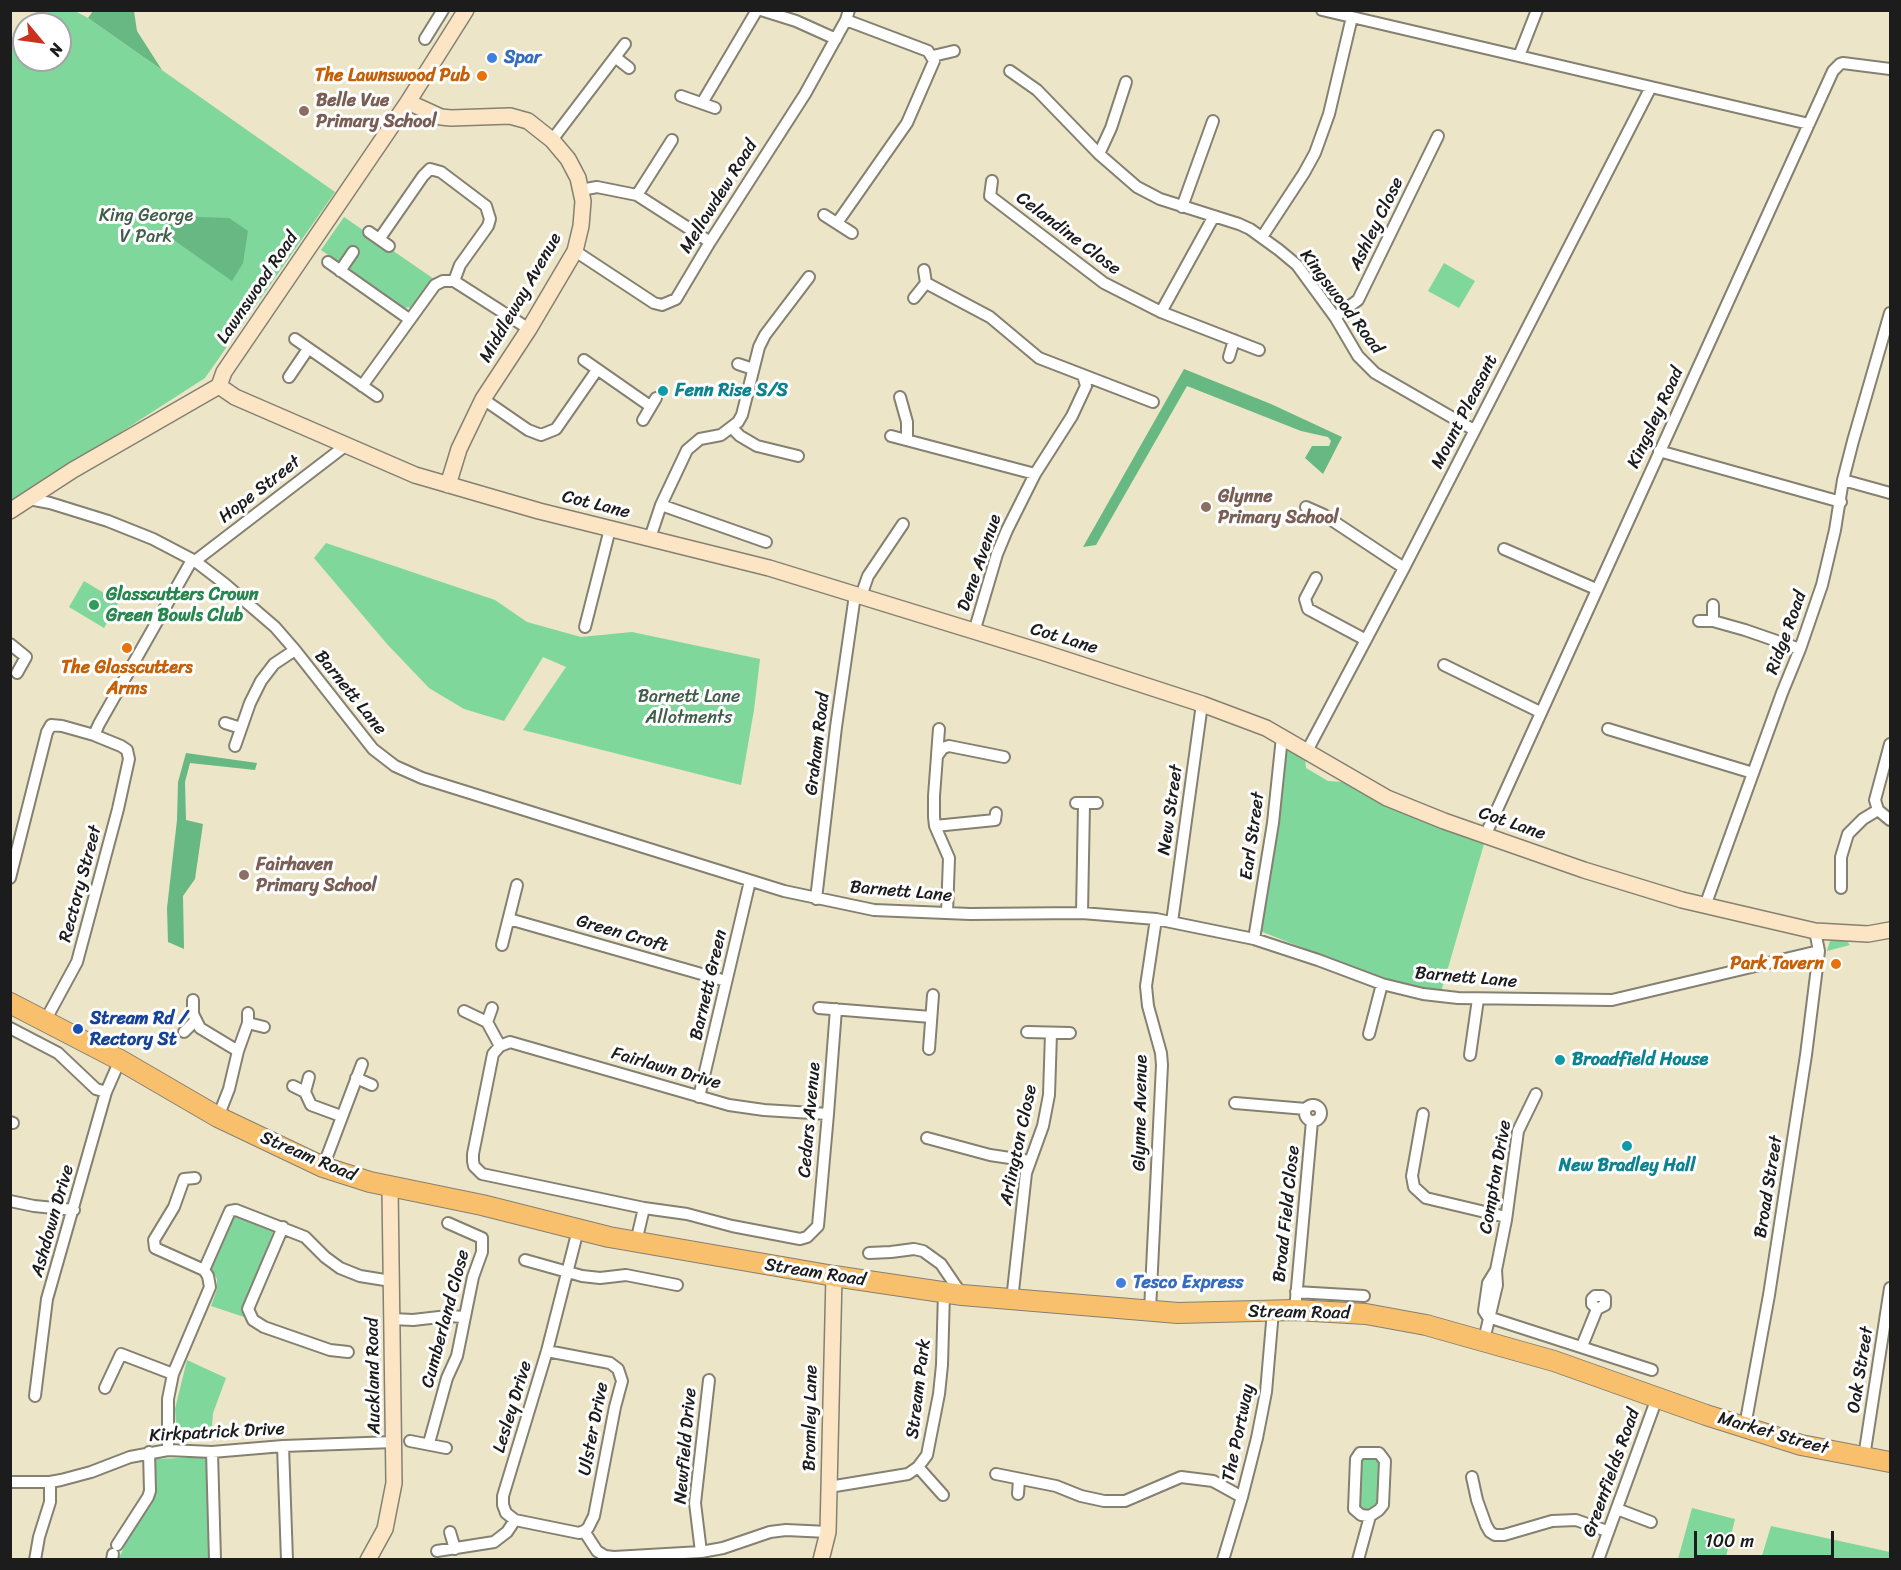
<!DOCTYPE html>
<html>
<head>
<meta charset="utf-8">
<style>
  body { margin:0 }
  #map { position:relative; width:1901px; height:1570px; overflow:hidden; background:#ede5c8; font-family:Sriracha,sans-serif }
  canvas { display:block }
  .frame { position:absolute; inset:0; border:12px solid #1c1c1c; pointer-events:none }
  .north { position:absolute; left:12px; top:12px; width:60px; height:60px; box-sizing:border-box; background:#fff; border:2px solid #a4a4a4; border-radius:50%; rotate:119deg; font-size:16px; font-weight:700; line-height:24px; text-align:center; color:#1c1c1c }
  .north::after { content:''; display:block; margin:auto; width:21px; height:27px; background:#c8321e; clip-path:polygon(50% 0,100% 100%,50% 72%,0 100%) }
  .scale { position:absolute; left:1694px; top:1531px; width:140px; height:27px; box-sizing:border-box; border:3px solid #1c1c1c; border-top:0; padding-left:8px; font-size:18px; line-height:21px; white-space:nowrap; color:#1c1c1c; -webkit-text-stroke:4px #fff; paint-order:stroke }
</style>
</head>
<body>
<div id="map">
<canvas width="1901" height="1570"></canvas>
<div class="frame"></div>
<div class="north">N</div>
<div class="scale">100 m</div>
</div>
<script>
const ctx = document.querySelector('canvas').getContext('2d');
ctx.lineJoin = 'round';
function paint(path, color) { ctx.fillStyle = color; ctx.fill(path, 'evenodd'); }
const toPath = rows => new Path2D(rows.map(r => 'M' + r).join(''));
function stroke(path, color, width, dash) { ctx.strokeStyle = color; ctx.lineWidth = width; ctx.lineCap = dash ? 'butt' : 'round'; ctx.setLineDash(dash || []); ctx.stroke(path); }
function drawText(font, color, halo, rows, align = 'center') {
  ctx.font = font + ' Sriracha,sans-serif'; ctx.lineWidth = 6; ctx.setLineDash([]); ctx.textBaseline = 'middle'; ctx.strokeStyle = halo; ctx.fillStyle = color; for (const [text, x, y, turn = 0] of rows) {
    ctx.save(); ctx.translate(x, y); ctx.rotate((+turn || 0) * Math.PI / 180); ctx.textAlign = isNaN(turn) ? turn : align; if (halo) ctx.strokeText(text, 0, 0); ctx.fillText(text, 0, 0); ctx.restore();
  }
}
paint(toPath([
  [37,11,75,11,88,18,335,192,205,378,76,461,11,507,11,42,24,26,24,60,60,60,60,24,26,24],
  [344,217,434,279,413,307,403,308,321,250],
  [1444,263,1475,281,1459,308,1428,291],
  [326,543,495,600,527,622,581,637,632,632,760,659,754,710,741,785,523,730,566,667,543,657,504,721,464,709,429,688,387,644,314,558],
  [84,581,119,602,104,628,69,607],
  [1287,747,1305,758,1306,768,1328,781,1345,782,1386,804,1484,844,1441,992,1397,985,1260,931],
  [1846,940,1850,945,1827,951,1830,941],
  [234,1214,270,1227,273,1232,243,1307,244,1317,211,1306,217,1289,217,1279,211,1268],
  [187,1360,226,1378,213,1413,211,1439,177,1439,175,1409],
  [204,1457,207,1462,210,1559,118,1560,128,1538,156,1494,156,1459],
  [1362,1458,1380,1458,1380,1505,1371,1509,1363,1509,1359,1504,1360,1460],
  [1692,1508,1735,1519,1726,1557,1737,1559,1678,1559],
  [1771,1526,1890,1552,1890,1559,1761,1559]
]), '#7fd79b');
paint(toPath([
  [93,11,134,11,137,31,162,70,88,18],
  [176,210,199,217,229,218,248,231,243,263,232,281,161,231],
  [1184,369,1271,404,1342,437,1323,474,1305,458,1312,446,1329,446,1331,441,1328,437,1301,431,1187,386,1096,545,1083,547],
  [186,753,257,763,255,770,190,763,185,782,186,820,203,824,195,879,183,896,184,949,168,942,167,908,177,820,178,782]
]), '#67b883');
const street = toPath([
  [761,10,796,21,836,39],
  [1322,10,1809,124],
  [425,39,443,10],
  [933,56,954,51],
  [1519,56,1537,10],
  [615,57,629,68],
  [1010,71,1037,90,1099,154,1137,187,1160,199,1239,224,1250,229,1279,250,1297,265,1335,317,1358,356,1375,373,1474,430],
  [681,96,715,108],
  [702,103,757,10],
  [552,140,625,44],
  [1099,154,1111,128,1126,82],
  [992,181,990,196,1104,283,1161,312,1259,350],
  [581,190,597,187,637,195,710,242],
  [637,195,672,140],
  [1182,207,1213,121],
  [824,215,852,233],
  [837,223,907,123,934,61,928,51,846,20],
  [369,232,389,246],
  [1262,237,1304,173,1315,153,1329,114,1352,17],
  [380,238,423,176,430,169,441,172,486,206,490,219,488,226,460,265,454,281],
  [575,251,654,303,662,305,676,299,710,242,805,94,846,20,849,10],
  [328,262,409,319],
  [924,270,926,283,990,317,1039,358,1153,402],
  [340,271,353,252],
  [914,298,926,283],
  [1161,312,1214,216],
  [1335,317,1358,300,1438,136],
  [295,339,377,396],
  [1229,357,1234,340],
  [584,360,650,406],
  [738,364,753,369],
  [289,377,308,349],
  [362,386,435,285,443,281,454,281,529,329],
  [900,397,907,422,907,440],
  [483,399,528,430,541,435,556,429,597,370],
  [643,420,656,398],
  [732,428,740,436,757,446,798,456],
  [891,436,1035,474],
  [1659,451,1841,502],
  [1843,480,1890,493],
  [29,499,50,503,108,521,153,539,195,561,225,584,275,627,295,650,373,749,395,766,422,778,784,891,874,910,970,914,1082,913,1156,919,1254,939,1318,960,1382,984,1423,994,1458,998,1612,1000,1819,951],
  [661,505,766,542],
  [1306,507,1324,515,1404,568],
  [650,538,661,505,687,450,700,439,721,435,738,422,742,415,759,347,765,335,809,277],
  [1504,549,1596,589],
  [195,561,345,446],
  [1316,578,1305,599,1308,609,1366,640],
  [861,596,868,576,903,524],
  [1699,621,1713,621,1745,630,1800,649],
  [1713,621,1713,605],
  [585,627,610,529],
  [974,632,997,554,1007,530,1035,474,1072,416,1086,386,1083,375],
  [10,644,26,657,17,673],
  [1444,665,1540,712],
  [225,723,241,728],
  [1608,729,1753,773],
  [94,735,99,724,192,560],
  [1890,744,1875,800,1878,810,1890,820],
  [235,746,250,703,261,681,274,664,295,650],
  [1307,751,1404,568,1651,87],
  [937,755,939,729],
  [1076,803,1097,803],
  [935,826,995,820,996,813],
  [1485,836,1833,71,1840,64,1843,63,1890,69],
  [10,878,47,732,51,725,62,726,94,735,121,746,127,750,129,759,118,809,77,962,45,1021],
  [1841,888,1841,857,1848,834,1863,819,1878,810],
  [816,899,836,727,855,595],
  [1705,906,1782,693,1800,649,1822,585,1835,530,1843,480,1853,441,1890,313],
  [947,913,949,858,935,826,934,817,934,796,937,756,943,748,949,746,1004,757],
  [1082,913,1084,804],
  [509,919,726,981],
  [1172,922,1202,704],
  [1254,939,1273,823,1282,737],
  [502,945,517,885],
  [193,1000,193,1014,200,1028,238,1051,229,1089,218,1117],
  [819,1008,931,1017],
  [464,1011,487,1022,500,1046],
  [248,1013,248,1023,264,1027],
  [487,1022,492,1008],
  [10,1028,58,1053,96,1089,106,1092],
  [184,1032,195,1021],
  [1027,1032,1070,1033],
  [1369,1034,1382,984],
  [929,1049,933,995],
  [238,1051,248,1023],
  [1470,1055,1478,999],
  [356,1078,372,1085],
  [293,1086,305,1092,311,1105,341,1116],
  [305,1092,309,1077],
  [699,1097,750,881],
  [1235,1103,1306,1109],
  '1305 1113a8 8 0 1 1 16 0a8 8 0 1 1-16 0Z',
  [828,1114,764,1110,729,1105,510,1042,500,1046,493,1054,473,1154,473,1161,474,1166,482,1174,644,1208,687,1214,732,1226,800,1239,807,1237,818,1226,828,1114,836,1009],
  [1423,1114,1412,1176,1414,1187,1426,1198,1506,1217],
  [10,1122,13,1123],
  [927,1138,990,1155,1030,1161],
  [323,1167,362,1064],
  [195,1178,184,1179,174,1207,154,1240,155,1248,204,1270],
  [10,1201,34,1206,74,1210],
  [283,1227,248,1309,253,1320,264,1327,330,1350,348,1352],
  [578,1230,547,1351,503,1496,503,1505,506,1513,515,1520,579,1533,584,1531],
  [636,1242,644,1208],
  [869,1253,891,1252,914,1249,923,1251,941,1264,962,1295],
  [525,1260,582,1276,600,1278,626,1275,677,1285],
  [1296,1292,1364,1296],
  [1012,1300,1026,1173,1043,1126,1049,1095,1051,1033],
  [1150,1310,1162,1065,1161,1053,1148,1006,1146,986,1156,919],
  [1295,1310,1312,1121],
  [1488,1317,1652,1370],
  [1488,1317,1484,1311,1488,1283,1496,1270],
  [392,1319,413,1320,448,1316,465,1317],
  [1484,1340,1497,1285,1496,1270,1506,1220,1518,1131,1536,1094],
  [1582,1346,1597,1309,1605,1305,1605,1298,1602,1296,1595,1296,1592,1299,1592,1304,1597,1309],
  [547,1351,610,1363,618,1369,622,1381,615,1407,594,1516,588,1528,584,1531],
  [105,1388,121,1354,173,1374],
  [35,1396,47,1299,106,1092,120,1060],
  [1745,1426,1769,1295,1806,1055,1819,951,1815,931],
  [410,1441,446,1448],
  [429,1443,447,1378,457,1356,473,1277,482,1252,482,1238,448,1223],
  [283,1446,287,1560],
  [168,1450,168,1399,173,1374,210,1287,208,1276,204,1270,230,1211,236,1210,305,1237,325,1257,340,1268,360,1276,391,1281],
  [212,1452,215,1560],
  [1864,1457,1890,1288],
  [918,1467,943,1495],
  [996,1474,1056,1486,1081,1496,1104,1501,1125,1501,1181,1477,1213,1481,1242,1497],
  [1472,1477,1477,1500,1486,1525,1490,1532,1495,1535,1504,1535,1552,1521,1576,1520,1607,1531],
  [10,1482,50,1482,61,1480,91,1472,130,1457,168,1450,212,1452,283,1446,394,1442],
  [829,1487,908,1474,918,1467,927,1455,939,1394,942,1365,944,1292],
  [1018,1494,1019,1479],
  [1617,1509,1651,1522],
  [584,1531,597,1551,605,1556,614,1557,701,1552,723,1548,770,1532,786,1530,828,1532],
  [450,1532,455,1549],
  [117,1545,148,1497,150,1491,149,1452],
  [437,1551,494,1542,507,1532,515,1520],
  [701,1552,695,1503,709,1380],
  [35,1560,39,1537,50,1502,50,1482],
  [112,1560,113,1554],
  [1223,1560,1242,1497,1257,1438,1266,1392,1273,1311],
  [1358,1560,1370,1516,1379,1510,1383,1505,1385,1461,1379,1453,1360,1453,1356,1459,1354,1509,1361,1515,1370,1516],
  [1598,1560,1657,1398]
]);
const secondary = toPath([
  [408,102,441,117,451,118,510,116,528,121,552,140,568,159,578,178,583,201,581,226,575,251,529,329,483,399,459,449,448,485],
  [219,386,235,397,415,475,539,511,769,568,1042,652,1202,704,1266,728,1387,798,1444,821,1584,870,1682,900,1815,931,1868,934,1890,930],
  [10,511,73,470,219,386,224,372,408,102,466,10],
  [368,1560,385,1529,394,1483,390,1187],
  [821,1560,828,1532,834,1276]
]);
const highway = toPath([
  [10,1003,120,1060,218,1117,323,1167,370,1182,482,1205,609,1237,834,1276,962,1295,1178,1313,1295,1310,1366,1314,1426,1325,1554,1361,1706,1415,1801,1445,1890,1462]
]);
stroke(street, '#848072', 14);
stroke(secondary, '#848072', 18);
stroke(highway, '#848072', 22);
stroke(street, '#fff', 10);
stroke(secondary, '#fce5c4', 15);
stroke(highway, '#f8bf6c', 20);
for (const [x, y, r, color] of [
  [492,58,6,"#3f7fe0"],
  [482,76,6,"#e8710a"],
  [304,111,6,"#8d6e63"],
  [663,391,6,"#0f9aa8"],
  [1206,507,6,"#8d6e63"],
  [94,605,6,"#2e9e5b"],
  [127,648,6,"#e8710a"],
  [244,875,6,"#8d6e63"],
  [1836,964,6,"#e8710a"],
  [78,1029,6,"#1a4fb4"],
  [1560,1060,6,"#0f9aa8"],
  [1627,1146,6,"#0f9aa8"],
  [1121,1283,6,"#3f7fe0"]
]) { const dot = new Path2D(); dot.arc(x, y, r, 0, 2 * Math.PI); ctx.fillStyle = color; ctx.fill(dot); stroke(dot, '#fff', 2); }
drawText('bold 18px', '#366cbe', '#fff', [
  ["Spar",504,58],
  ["Tesco Express",1133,1283]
], 'left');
drawText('bold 18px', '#c56008', '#fff', [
  ["The Lawnswood Pub",470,76],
  ["The Glasscutters",127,668,"center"],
  ["Arms",127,689,"center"],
  ["Park Tavern",1824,964]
], 'right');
drawText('bold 18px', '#785e54', '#fff', [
  ["Belle Vue",316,101],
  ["Primary School",316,122],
  ["Glynne",1218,497],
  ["Primary School",1218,518],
  ["Fairhaven",256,865],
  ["Primary School",256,886]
], 'left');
drawText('18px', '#1c1c1c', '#fff', [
  ["Mellowdew Road",719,197,-58],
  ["Ashley Close",1377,224,-64],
  ["Celandine Close",1068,234,37],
  ["Lawnswood Road",258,288,-56],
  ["Middleway Avenue",521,298,-60],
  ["Kingswood Road",1341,302,53],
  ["Mount Pleasant",1465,412,-63],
  ["Kingsley Road",1656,418,-65],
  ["Hope Street",260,490,-38],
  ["Cot Lane",596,505,14],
  ["Dene Avenue",980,563,-71],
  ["Ridge Road",1787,633,-70],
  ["Cot Lane",1064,639,17],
  ["Barnett Lane",350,693,51],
  ["Graham Road",818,744,-83],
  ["New Street",1171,810,-82],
  ["Cot Lane",1512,824,19],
  ["Earl Street",1253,836,-82],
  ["Rectory Street",81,884,-75],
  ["Barnett Lane",901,892,5],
  ["Green Croft",622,934,16],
  ["Barnett Lane",1466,978,5],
  ["Barnett Green",709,985,-77],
  ["Fairlawn Drive",666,1069,16],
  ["Glynne Avenue",1141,1113,-89],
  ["Cedars Avenue",810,1120,-85],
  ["Arlington Close",1019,1145,-78],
  ["Stream Road",308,1157,23],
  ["Compton Drive",1496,1177,-80],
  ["Broad Street",1769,1187,-81],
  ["Broad Field Close",1287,1214,-84],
  ["Ashdown Drive",53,1221,-74],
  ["Stream Road",815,1273,9],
  ["Stream Road",1299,1313,1],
  ["Cumberland Close",446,1319,-75],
  ["Oak Street",1861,1370,-81],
  ["Auckland Road",374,1376,-91],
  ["Stream Park",919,1389,-83],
  ["Lesley Drive",513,1407,-73],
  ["Bromley Lane",811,1418,-89],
  ["Ulster Drive",594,1429,-79],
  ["Kirkpatrick Drive",217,1433,-3],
  ["The Portway",1239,1433,-78],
  ["Market Street",1773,1434,16],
  ["Newfield Drive",686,1446,-85],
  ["Greenfields Road",1612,1473,-70]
]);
drawText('18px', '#3f5d48', '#fff', [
  ["King George",146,216],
  ["V Park",146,237],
  ["Barnett Lane",689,697],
  ["Allotments",689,718]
]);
drawText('bold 18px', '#0d838f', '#fff', [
  ["Fenn Rise S/S",675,391],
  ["Broadfield House",1572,1060],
  ["New Bradley Hall",1627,1166,"center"]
], 'left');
drawText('bold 18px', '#27864d', '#fff', [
  ["Glasscutters Crown",106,595],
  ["Green Bowls Club",106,616]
], 'left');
drawText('bold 18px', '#164399', '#fff', [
  ["Stream Rd /",90,1019],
  ["Rectory St",90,1040]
], 'left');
</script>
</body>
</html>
